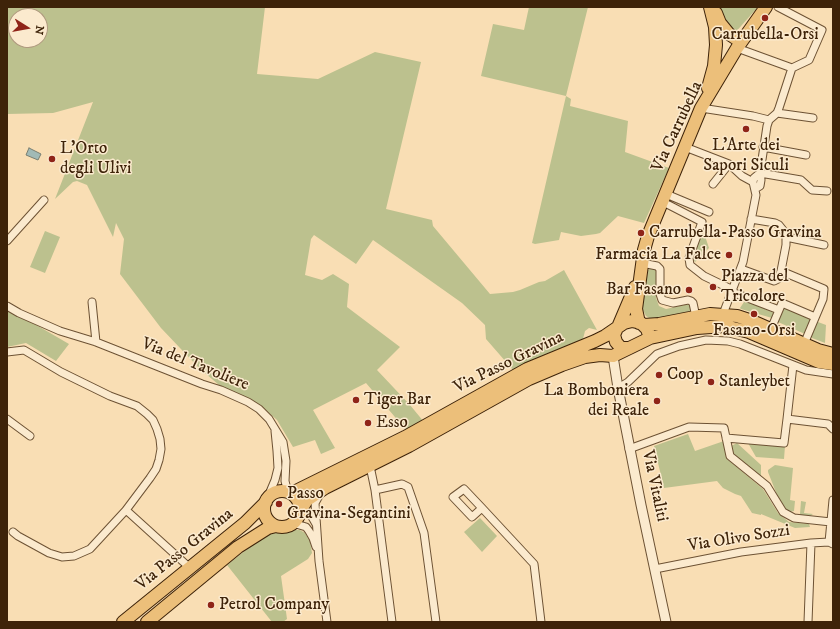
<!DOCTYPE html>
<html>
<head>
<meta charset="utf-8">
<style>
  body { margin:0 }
  #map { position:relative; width:840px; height:629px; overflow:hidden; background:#f9deb4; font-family:"IM FELL DW Pica",serif }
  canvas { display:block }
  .frame { position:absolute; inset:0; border:8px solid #3e2309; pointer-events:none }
  .north { position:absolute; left:8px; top:8px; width:40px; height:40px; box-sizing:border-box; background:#fbeace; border:1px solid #af9a7f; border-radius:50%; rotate:101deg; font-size:11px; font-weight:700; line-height:16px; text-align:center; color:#3e2309 }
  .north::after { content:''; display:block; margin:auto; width:14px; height:18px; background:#8f2418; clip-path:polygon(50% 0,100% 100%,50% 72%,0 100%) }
</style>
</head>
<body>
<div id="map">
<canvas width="840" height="629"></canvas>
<div class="frame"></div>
<div class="north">N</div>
</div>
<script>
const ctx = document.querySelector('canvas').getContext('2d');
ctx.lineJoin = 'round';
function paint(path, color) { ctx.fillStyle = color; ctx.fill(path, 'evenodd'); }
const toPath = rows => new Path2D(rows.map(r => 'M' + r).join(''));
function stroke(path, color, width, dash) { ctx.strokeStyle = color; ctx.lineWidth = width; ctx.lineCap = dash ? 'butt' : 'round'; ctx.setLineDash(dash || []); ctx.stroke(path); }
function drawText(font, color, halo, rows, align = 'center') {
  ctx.font = font + ' "IM FELL DW Pica",serif'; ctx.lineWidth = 3; ctx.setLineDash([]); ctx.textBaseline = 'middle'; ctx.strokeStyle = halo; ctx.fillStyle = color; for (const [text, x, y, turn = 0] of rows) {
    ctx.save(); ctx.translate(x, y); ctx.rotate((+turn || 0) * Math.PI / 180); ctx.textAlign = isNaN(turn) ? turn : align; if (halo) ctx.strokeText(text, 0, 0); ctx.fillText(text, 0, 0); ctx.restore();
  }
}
paint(toPath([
  [7,7,265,7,257,74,318,79,375,52,421,62,386,209,432,220,433,226,490,294,513,292,520,290,539,282,545,281,564,270,597,330,589,328,585,331,583,339,513,370,486,339,485,325,462,303,373,240,356,264,314,235,311,239,305,275,322,280,333,274,349,284,347,307,400,347,377,370,410,405,424,422,406,430,366,383,313,410,335,448,321,454,315,440,293,447,277,420,268,412,257,403,219,385,199,368,161,328,120,274,124,239,116,223,113,237,87,185,77,181,73,182,55,199,93,102,53,113,7,114],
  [16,16,40,16,40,40,16,40],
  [529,7,588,7,566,96,571,99,570,106,628,121,625,152,669,168,644,223,618,216,600,233,596,234,581,236,561,232,559,240,535,244,532,243,566,96,481,76,493,24,524,30],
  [716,7,758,7,733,35],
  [45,231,60,237,45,273,30,267],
  [705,236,709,248,695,262,693,259,698,239],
  [651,268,653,268,656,271,656,298,659,306,666,309,689,304,691,305,691,311,656,319,651,319,646,316,643,310,643,305,648,270],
  [744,302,750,303,774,313,772,318,741,309,740,308],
  [7,308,69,344,56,361,26,343,7,347],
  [784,308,809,318,810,320,805,334,778,322,782,310],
  [816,322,818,322,826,325,825,343,812,338,810,335],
  [688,434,695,451,724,441,726,458,763,489,778,513,789,522,809,524,810,527,795,528,761,514,761,515,752,513,741,496,735,494,723,488,717,481,664,488,654,446],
  [737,443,761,465,761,475,760,477,732,453,731,446],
  [748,443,785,446,784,459,756,457],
  [775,465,793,468,790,500,795,501,794,511,790,512,786,509,779,500,768,472,768,470],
  [801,501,806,502,804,513,813,514,810,516,802,516,800,514],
  [480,518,497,536,482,552,464,532],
  [295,530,300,530,305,533,310,541,312,553,308,559,281,576,287,619,283,622,272,622,227,565,266,534,273,532,285,533]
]), '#bcc18e');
const water = toPath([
  [29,148,41,154,38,160,26,155,29,148]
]);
paint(water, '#a1bab6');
stroke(water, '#797e71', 1);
const minor = toPath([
  [737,48,792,68],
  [701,108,753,116,769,120],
  [777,113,813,118],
  [685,147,729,164,742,176,753,182],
  [763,147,806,155],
  [713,184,729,164],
  [755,189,760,186,761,180,760,173,801,180,812,190,827,191],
  [666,194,709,212],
  [663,202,702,222,689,258,690,265,704,276,733,290],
  [786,237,824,245],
  [7,241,44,200],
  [642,263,657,266,660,269,660,294,662,300,673,303,688,300,691,301,693,303,696,317],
  [741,269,774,281,778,279,781,271,786,245,786,237,783,230,779,225,775,223,751,219],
  [781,271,824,289,823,299,804,344],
  [732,292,779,310],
  [92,302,96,342],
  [7,306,19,313,60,331,96,342,202,384,221,390,248,402,259,409,269,419,283,442,286,461,285,481,288,493],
  [723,314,743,262,756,195,753,182,754,178,760,173,767,126,769,120,777,113,779,108,792,68,809,60,822,30,778,7],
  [771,329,782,303,815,317],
  [7,352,24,350,61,372,110,396,137,406,147,414,153,420,157,429,160,439,161,449,159,460,156,469,150,478,126,510,190,568],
  [618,388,628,382,657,354,679,346,706,340,728,341,740,344,806,370,833,374],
  [7,419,30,436],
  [787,419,793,365],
  [726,438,784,443,787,419,828,424,833,429],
  [629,449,689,427,724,428,730,456,767,486,783,512,794,518,831,522],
  [370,466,375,490,392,622],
  [375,490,402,484,408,487,424,533,436,622],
  [320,494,315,503,319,561,327,622],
  [267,499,275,480,278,468,277,451,275,431],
  [300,506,312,517,316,524],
  [482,508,472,517,453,497,464,489,482,508,534,564,541,622],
  [290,525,296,524,306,527,309,531,313,538,316,547],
  [13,532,18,536,49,553,62,557,74,556,90,549,126,510],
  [829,542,833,500],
  [655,569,741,552,811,543,829,542,833,544],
  [808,622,811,543]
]);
const tertiary = toPath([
  [613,356,618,388,641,505,666,622]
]);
const primary = toPath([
  [716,13,720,23,729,34,741,42],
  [708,88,714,66,716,45,715,27,710,7],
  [639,323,636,309,644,250,648,236,701,108,737,48,766,7],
  [644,325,659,324,710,314,737,316,752,321,818,350,833,354],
  [618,327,635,287],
  [617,328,614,335,616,342,621,348,629,348],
  '264 509a18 18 0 1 1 36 0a18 18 0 1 1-36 0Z',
  [290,493,294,492,405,437,527,369,595,341,605,336,624,323,632,321,641,323,647,329,650,338],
  [300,511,307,500,325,488,409,446,529,379,562,365,585,357,600,355,613,356,650,338,697,328,725,326,749,332,819,362,833,364],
  [123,622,245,523,266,502],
  [147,622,238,547,268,528,276,526]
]);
stroke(minor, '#6d5234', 9);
stroke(tertiary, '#6d5234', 11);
stroke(primary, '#3e2309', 14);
stroke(minor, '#fbeace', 7);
stroke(tertiary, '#fbeace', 9);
stroke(primary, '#ecbf7a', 12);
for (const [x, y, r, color] of [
  [765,18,4,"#8f2418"],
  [746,129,4,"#8f2418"],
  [52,159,4,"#8f2418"],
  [641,233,4,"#8f2418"],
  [729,255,4,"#8f2418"],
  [713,287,4,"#8f2418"],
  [689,290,4,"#8f2418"],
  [754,314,4,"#8f2418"],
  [659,375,4,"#8f2418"],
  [711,382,4,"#8f2418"],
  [356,400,4,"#8f2418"],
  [657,401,4,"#8f2418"],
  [368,423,4,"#8f2418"],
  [279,504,4,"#8f2418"],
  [211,605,4,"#8f2418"]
]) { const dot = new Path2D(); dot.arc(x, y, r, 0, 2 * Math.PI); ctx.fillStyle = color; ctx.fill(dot); stroke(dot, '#fbeace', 1.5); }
drawText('17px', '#3e2309', '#fbeace', [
  ["Carrubella-Orsi",765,35,"center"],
  ["L'Arte dei",746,146,"center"],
  ["Sapori Siculi",746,166,"center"],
  ["L'Orto",60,149],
  ["degli Ulivi",60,169],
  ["Carrubella-Passo Gravina",649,233],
  ["Farmacia La Falce",721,255,"right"],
  ["Piazza del",721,277],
  ["Tricolore",721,297],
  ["Bar Fasano",681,290,"right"],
  ["Fasano-Orsi",754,331,"center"],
  ["Coop",667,375],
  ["Stanleybet",719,382],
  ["La Bomboniera",649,391,"right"],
  ["dei Reale",649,411,"right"],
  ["Tiger Bar",364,400],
  ["Esso",376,423],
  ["Passo",287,494],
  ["Gravina-Segantini",287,514],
  ["Petrol Company",219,605]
], 'left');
drawText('17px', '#3e2309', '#fbeace', [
  ["Via Carrubella",678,127,-65],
  ["Via Passo Gravina",509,363,-26],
  ["Via del Tavoliere",195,365,22],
  ["Via Vitaliti",654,486,78],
  ["Via Olivo Sozzi",739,539,-9],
  ["Via Passo Gravina",185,550,-39]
]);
</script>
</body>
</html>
